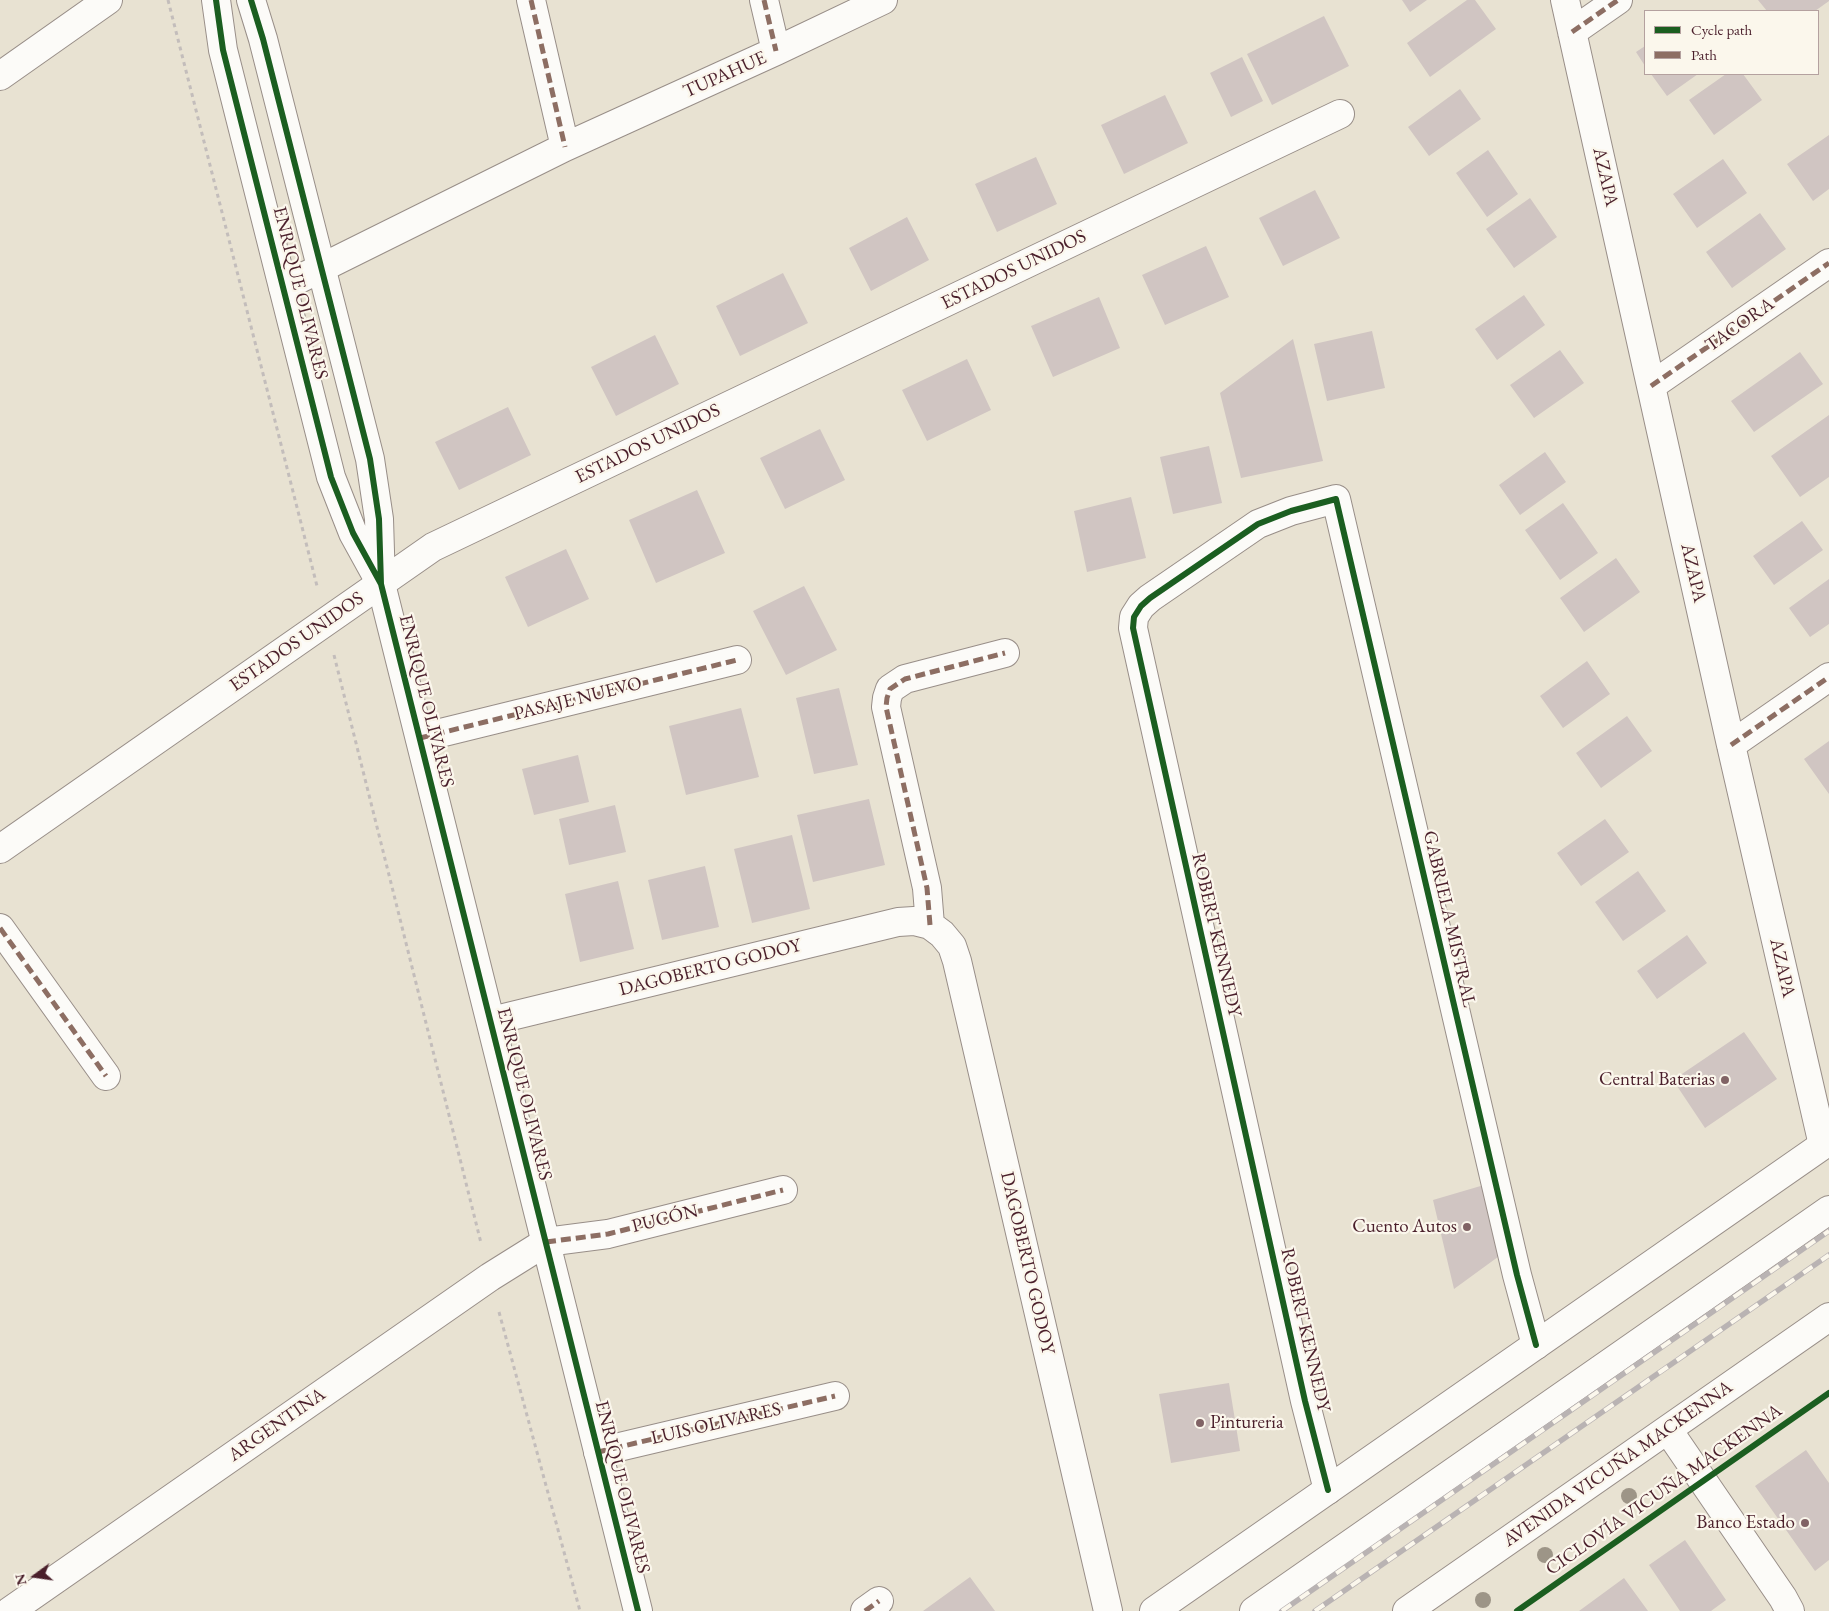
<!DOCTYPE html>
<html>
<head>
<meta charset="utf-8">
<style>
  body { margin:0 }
  #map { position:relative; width:1829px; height:1611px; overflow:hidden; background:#e8e2d2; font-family:"EB Garamond",serif }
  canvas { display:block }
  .legend { position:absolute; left:1644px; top:10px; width:175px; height:65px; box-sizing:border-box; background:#fbf7ec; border:1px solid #b4a19f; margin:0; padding:6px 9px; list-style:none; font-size:15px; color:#4a1f2b }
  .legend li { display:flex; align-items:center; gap:10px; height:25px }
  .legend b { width:25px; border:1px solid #b4a19f }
  .north { position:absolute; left:10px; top:1551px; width:50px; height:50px; -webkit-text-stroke:4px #fbf7ec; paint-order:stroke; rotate:256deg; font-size:14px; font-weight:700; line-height:20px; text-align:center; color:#4a1f2b }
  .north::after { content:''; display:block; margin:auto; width:18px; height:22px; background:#4a1f2b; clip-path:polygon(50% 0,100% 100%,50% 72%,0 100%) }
</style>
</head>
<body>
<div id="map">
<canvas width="1829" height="1611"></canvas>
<ul class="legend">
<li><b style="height:6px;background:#1b5e20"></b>Cycle path</li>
<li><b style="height:6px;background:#8d6e63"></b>Path</li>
</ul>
<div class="north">N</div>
</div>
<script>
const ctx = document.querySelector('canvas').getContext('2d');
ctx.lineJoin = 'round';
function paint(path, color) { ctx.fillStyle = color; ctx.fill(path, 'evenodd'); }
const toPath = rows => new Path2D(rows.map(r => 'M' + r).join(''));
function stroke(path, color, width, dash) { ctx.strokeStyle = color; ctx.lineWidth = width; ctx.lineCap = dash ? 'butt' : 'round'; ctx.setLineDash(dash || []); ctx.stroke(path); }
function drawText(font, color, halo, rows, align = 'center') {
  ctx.font = font + ' "EB Garamond",serif'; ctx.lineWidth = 4.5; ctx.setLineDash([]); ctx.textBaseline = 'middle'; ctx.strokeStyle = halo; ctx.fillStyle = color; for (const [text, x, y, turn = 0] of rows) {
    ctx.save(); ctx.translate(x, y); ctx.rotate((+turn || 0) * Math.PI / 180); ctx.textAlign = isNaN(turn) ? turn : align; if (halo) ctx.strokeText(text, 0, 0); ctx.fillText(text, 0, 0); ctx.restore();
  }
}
paint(toPath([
  [1402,0,1427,0,1410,12],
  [1467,0,1475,0,1496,29,1430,77,1407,43],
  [1758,0,1829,0,1829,1,1815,11,1767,11],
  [1324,16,1349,66,1272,105,1247,54],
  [1645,46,1645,66,1636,52],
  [1242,57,1263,101,1231,117,1210,73],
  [1651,74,1698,74,1667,96],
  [1726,74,1743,74,1762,100,1714,135,1689,100],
  [1460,89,1481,119,1429,156,1408,127],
  [1165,95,1188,143,1124,174,1101,125],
  [1829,135,1829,189,1813,201,1787,164],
  [1488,150,1518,194,1487,217,1456,173],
  [1036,157,1057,204,997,232,975,184],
  [1723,159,1747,193,1697,228,1673,194],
  [1315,190,1340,238,1283,266,1259,218],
  [1530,198,1557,237,1514,268,1486,229],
  [1760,213,1786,249,1732,288,1706,252],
  [907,217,929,260,871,291,849,248],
  [1206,246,1229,297,1165,325,1142,275],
  [783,273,808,323,740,356,716,306],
  [1524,295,1545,325,1497,360,1475,329],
  [1099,297,1120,348,1053,377,1031,326],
  [1372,331,1385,388,1327,401,1314,344],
  [655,335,679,384,616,416,591,367],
  [1293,339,1323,461,1241,478,1220,393],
  [1560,350,1584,383,1534,418,1510,385],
  [1800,352,1823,384,1754,432,1731,401],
  [967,359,991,410,927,441,902,390],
  [508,407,531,455,459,490,435,442],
  [1829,415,1829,477,1800,497,1771,456],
  [820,429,845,480,785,509,760,458],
  [1209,446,1222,503,1173,514,1160,457],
  [1545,452,1566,482,1520,515,1499,485],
  [697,490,725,553,656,583,629,520],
  [1131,497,1146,558,1087,572,1074,511],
  [1563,503,1598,553,1560,580,1525,530],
  [1802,521,1823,550,1774,585,1753,556],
  [566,549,589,599,528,627,505,577],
  [1616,558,1640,592,1584,632,1560,598],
  [1829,579,1829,624,1810,637,1789,608],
  [804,586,837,650,786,675,753,611],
  [1587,661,1610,694,1563,728,1540,696],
  [839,688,858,765,814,774,796,698],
  [741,708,759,777,686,795,669,726],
  [1627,716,1652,751,1601,788,1576,753],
  [1829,741,1829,794,1804,759],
  [578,755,589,802,534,815,522,769],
  [869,799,885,865,813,882,797,815],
  [615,805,626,852,569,865,559,819],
  [1605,819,1629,852,1581,886,1557,853],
  [792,835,810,909,752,923,734,849],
  [705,866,719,927,662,940,648,880],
  [1638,871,1666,911,1623,941,1595,902],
  [618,881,634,949,580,962,565,894],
  [1687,935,1707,963,1657,999,1637,971],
  [1744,1032,1777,1079,1705,1128,1673,1080],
  [1484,1185,1502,1254,1454,1289,1433,1200],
  [1229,1383,1240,1451,1171,1463,1159,1394],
  [1806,1450,1829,1483,1829,1560,1815,1571,1755,1486],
  [1685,1540,1726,1600,1711,1611,1680,1611,1649,1565],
  [970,1577,995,1611,923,1611],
  [1624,1578,1648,1611,1579,1611]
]), '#d0c5c2');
const minor = toPath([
  [531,0,565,147],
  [764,0,776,51],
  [1565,0,1731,745,1823,1145],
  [1572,32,1618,0],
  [0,76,108,0],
  [283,287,565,147,776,51,883,0],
  [1651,386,1829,263],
  [420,738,737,660],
  [1731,745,1829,677],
  [0,849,433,547,1340,114],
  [930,925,927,888,886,707,887,698,890,689,905,679,1005,653],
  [0,928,106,1076],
  [491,1021,898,922,914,921,930,925,942,934,952,946,957,961,1108,1611],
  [1668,1430,1783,1598,1790,1611],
  [598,1452,835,1396],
  [1328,1490,1305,1401,1133,628,1134,617,1141,606,1150,598,1258,524,1291,511,1336,499,1517,1275,1536,1345],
  [10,1611,490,1277,546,1242,608,1234,783,1190],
  [865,1611,879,1601],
  [1254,1611,1829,1210]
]);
const major = toPath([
  [216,0,223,50,331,477,353,533,380,582],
  [251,0,263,39,370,459,379,519,381,584,638,1611],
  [1154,1611,1829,1141],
  [1407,1611,1829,1317]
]);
stroke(minor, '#988e88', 30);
stroke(major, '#988e88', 30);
stroke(toPath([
  [168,0,317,586],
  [334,655,481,1243],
  [499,1312,580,1611]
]), '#c3bdbb', 3, [4, 4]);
stroke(minor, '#fcfbf8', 28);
stroke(major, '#fcfbf8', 28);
const rail = toPath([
  [1282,1611,1829,1231],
  [1315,1611,1829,1255]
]);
stroke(rail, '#b9b3b3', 5.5);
stroke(rail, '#fbf7ec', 4, [11]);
stroke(toPath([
  [531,0,565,147],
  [764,0,776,51],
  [1572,32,1618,0],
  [1651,386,1829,263],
  [420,738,737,660],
  [1731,745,1829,677],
  [930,925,927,888,886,707,887,698,890,689,905,679,1005,653],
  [0,928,106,1076],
  [546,1242,608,1234,783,1190],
  [598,1452,835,1396],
  [865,1611,879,1601]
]), '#8d6e63', 5, [10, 5]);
stroke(toPath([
  [216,0,223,50,331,477,353,533,381,584],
  [251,0,263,39,370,459,379,519,381,584,638,1611],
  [1328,1490,1305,1401,1133,628,1134,617,1141,606,1150,598,1258,524,1291,511,1336,499,1517,1275,1536,1345],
  [1517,1611,1829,1393]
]), '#1b5e20', 6);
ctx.fillStyle = '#9d9587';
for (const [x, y] of [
  [1629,1496],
  [1545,1555],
  [1483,1600]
]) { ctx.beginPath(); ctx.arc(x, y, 8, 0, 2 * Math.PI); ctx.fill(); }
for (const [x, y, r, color] of [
  [1725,1080,5,"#816365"],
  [1467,1227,5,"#816365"],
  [1200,1423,5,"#816365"],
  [1805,1523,5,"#816365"]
]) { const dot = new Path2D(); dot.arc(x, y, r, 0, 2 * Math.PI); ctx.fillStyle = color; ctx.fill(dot); stroke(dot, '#fbf7ec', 2); }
drawText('19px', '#4a1f2b', '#fbf7ec', [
  ["TUPAHUE",725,75,-24],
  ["AZAPA",1605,177,77],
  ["ESTADOS UNIDOS",1014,270,-26],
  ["ENRIQUE OLIVARES",300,293,76],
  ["TACORA",1740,325,-35],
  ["ESTADOS UNIDOS",648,444,-26],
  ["AZAPA",1693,573,77],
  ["ESTADOS UNIDOS",297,642,-35],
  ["PASAJE NUEVO",578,699,-14],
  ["ENRIQUE OLIVARES",426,701,76],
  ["GABRIELA MISTRAL",1449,919,77],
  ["ROBERT KENNEDY",1216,935,77],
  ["DAGOBERTO GODOY",710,968,-14],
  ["AZAPA",1782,968,77],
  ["ENRIQUE OLIVARES",524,1094,76],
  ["PUCÓN",665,1219,-14],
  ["DAGOBERTO GODOY",1027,1263,77],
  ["ROBERT KENNEDY",1305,1330,77],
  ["LUIS OLIVARES",716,1424,-13],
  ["ARGENTINA",277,1425,-35],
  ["AVENIDA VICUÑA MACKENNA",1618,1464,-35],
  ["ENRIQUE OLIVARES",622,1487,76],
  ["CICLOVÍA VICUÑA MACKENNA",1664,1490,-35]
]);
drawText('19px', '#4a1f2b', '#fbf7ec', [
  ["Central Baterias",1715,1080],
  ["Cuento Autos",1457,1227],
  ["Pintureria",1210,1423,"left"],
  ["Banco Estado",1795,1523]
], 'right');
</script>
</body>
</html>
